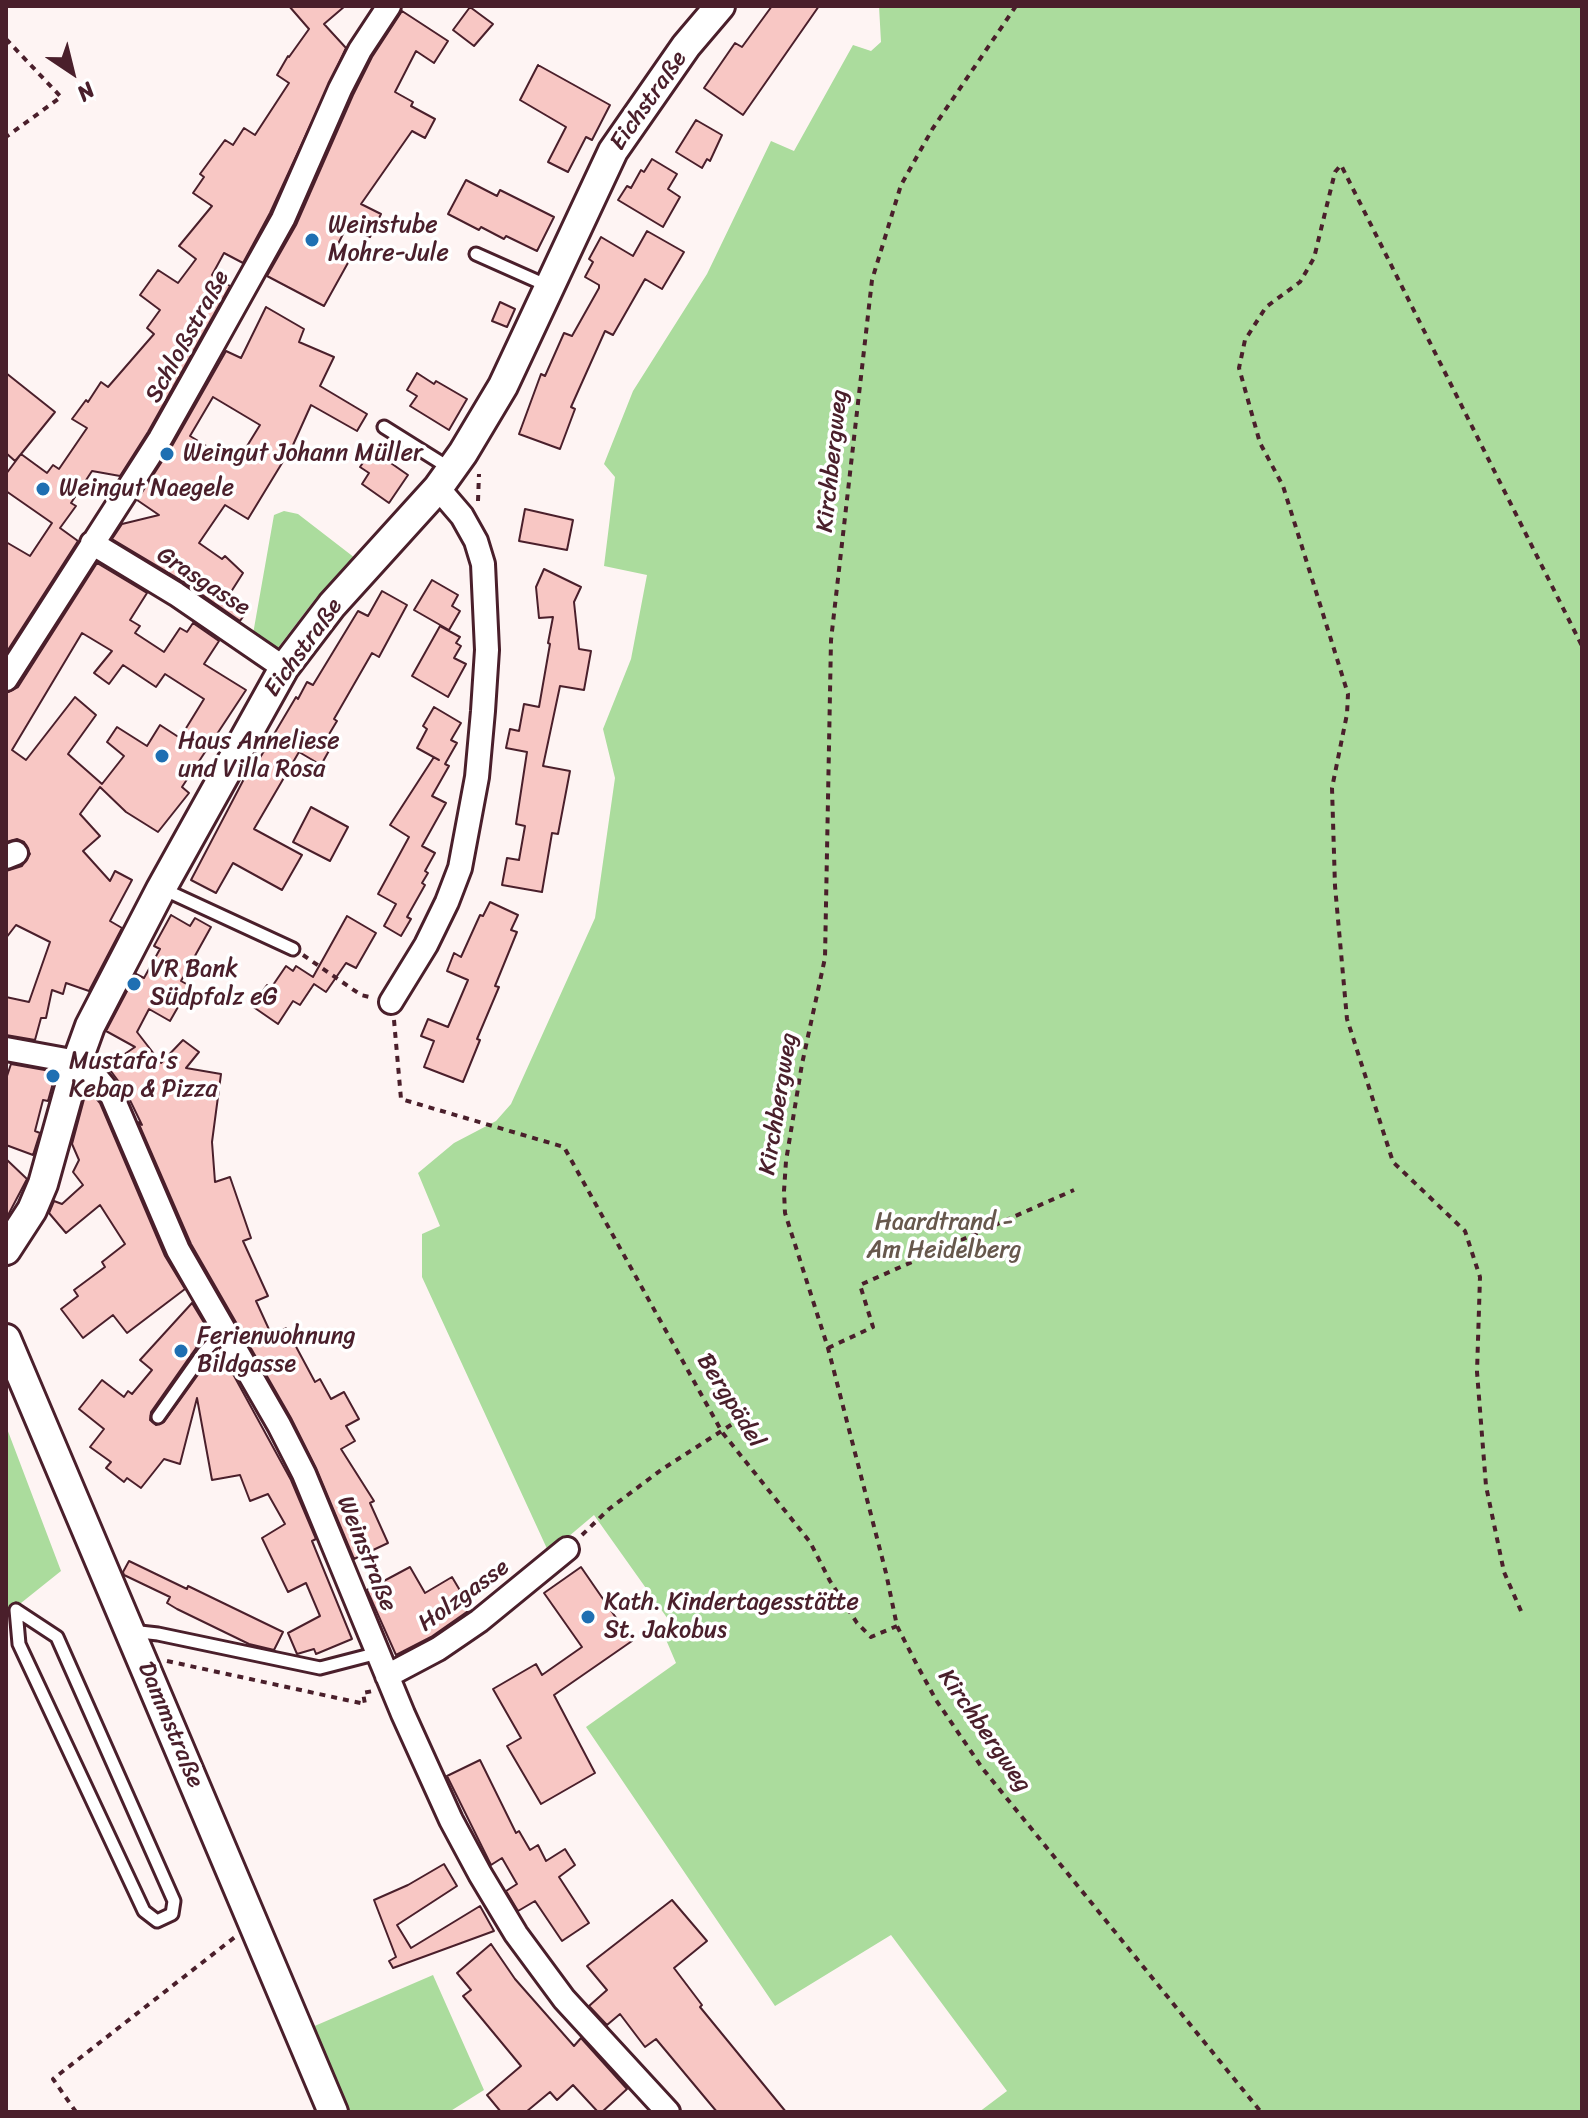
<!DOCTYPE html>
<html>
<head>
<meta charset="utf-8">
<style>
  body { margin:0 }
  #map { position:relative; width:1588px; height:2118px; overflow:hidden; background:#fef4f3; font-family:Sriracha,sans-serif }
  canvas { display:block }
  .frame { position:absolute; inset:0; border:8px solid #4a1f2b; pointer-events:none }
  .north { position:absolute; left:32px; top:32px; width:80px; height:80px; -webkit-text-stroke:6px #fff; paint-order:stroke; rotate:145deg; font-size:22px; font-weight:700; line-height:32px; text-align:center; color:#4a1f2b }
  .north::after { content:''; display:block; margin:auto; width:28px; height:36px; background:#4a1f2b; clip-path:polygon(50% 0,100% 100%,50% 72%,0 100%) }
</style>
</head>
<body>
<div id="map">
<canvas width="1588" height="2118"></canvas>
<div class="frame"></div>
<div class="north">N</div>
</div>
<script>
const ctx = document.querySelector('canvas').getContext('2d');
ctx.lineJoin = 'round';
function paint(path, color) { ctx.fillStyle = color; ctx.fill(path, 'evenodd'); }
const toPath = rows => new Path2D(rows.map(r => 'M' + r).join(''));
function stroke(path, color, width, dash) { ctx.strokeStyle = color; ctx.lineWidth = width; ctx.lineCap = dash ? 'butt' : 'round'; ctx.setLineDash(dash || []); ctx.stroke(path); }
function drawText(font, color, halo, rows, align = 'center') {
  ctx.font = font + ' Sriracha,sans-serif'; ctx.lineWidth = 7; ctx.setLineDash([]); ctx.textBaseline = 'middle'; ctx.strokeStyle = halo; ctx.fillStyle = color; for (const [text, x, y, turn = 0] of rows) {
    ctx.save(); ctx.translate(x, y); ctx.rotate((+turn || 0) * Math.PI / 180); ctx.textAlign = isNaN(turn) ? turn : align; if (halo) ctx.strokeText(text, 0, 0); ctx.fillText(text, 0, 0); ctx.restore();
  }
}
paint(toPath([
  [879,6,1582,6,1582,2112,979,2112,1007,2091,891,1935,775,2006,586,1727,676,1663,661,1628,670,1622,594,1515,549,1553,422,1277,422,1234,440,1226,418,1173,454,1143,496,1121,511,1104,595,918,615,778,603,729,631,659,647,575,604,566,615,477,604,464,633,391,707,274,771,141,794,151,853,45,871,51,881,42],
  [284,511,298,514,355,558,316,598,277,649,253,634,274,515],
  [6,1426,61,1571,6,1615],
  [433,1975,484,2090,449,2112,344,2112,310,2028]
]), '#abdc9d');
const building = toPath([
  [289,6,345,6,324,24,346,48,270,213,243,263,224,253,212,275,230,286,148,432,120,476,92,471,71,503,76,506,60,528,78,541,6,653,6,542,30,556,52,523,6,491,6,474,21,454,15,461,6,453,6,373,55,412,21,454,47,473,53,465,59,469,87,428,72,419,86,400,88,402,101,382,108,387,154,334,147,328,160,310,140,295,158,270,178,283,196,259,179,246,212,206,193,193,204,177,200,174,225,140,233,145,244,128,255,135,289,83,277,75,288,56,289,57,309,29,289,6],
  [772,6,819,6,743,115,704,88,735,43,742,47,772,6],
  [470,7,493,24,474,46,453,30,470,7],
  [402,11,448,41,434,63,416,51,395,92,413,102,411,106,435,119,425,138,412,131,361,204,381,214,370,237,347,226,334,252,349,261,324,306,267,276,296,225,353,95,372,57,402,11],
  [538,65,610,105,592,140,586,137,568,172,548,162,566,127,520,100,538,65],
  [696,120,722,135,710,161,707,159,702,168,676,152,696,120],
  [652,159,677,174,668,189,680,197,663,227,618,200,627,186,631,188,641,170,644,172,652,159],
  [466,180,497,196,500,190,554,217,537,251,506,236,504,239,481,227,479,230,448,214,466,180],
  [647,231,684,252,662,289,645,279,613,335,605,331,571,407,575,409,560,449,519,434,541,374,545,376,564,333,572,336,599,288,599,285,585,277,593,262,589,259,601,237,633,256,647,231],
  [500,302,515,309,507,327,492,321,500,302],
  [266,307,304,329,299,342,334,357,320,386,367,414,357,431,311,405,293,445,248,519,225,505,199,543,222,559,225,556,243,573,229,595,249,608,240,621,184,582,112,539,122,524,159,515,137,500,172,446,226,351,241,358,266,307],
  [213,397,260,425,236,464,190,436,213,397],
  [417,373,434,384,436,381,467,399,449,430,410,406,417,396,407,390,417,373],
  [372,450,408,475,389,503,362,484,369,473,360,467,372,450],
  [525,509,573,520,567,550,519,541,525,509],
  [97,563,147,593,130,620,140,626,135,633,164,652,180,628,187,632,193,623,219,641,204,664,246,690,182,787,189,793,158,832,126,812,100,787,80,814,100,836,83,851,110,881,115,871,132,880,110,921,122,928,89,991,66,983,63,994,52,990,46,1018,41,1018,35,1040,6,1035,6,997,29,1002,50,942,16,925,6,938,6,871,22,866,30,854,24,842,17,839,6,842,6,693,18,687,97,563],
  [82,633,112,651,94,673,109,684,123,665,156,687,165,674,204,699,180,738,160,725,147,746,117,727,107,742,124,756,102,784,68,754,96,715,75,697,26,760,12,750,82,633],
  [544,569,581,587,574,602,579,649,591,651,584,690,560,686,543,766,570,771,558,834,552,833,542,892,502,885,507,858,519,860,525,826,516,824,527,752,506,748,510,729,519,731,524,704,539,707,550,644,548,643,553,617,539,618,536,587,544,569],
  [432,580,458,595,452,606,460,611,449,630,414,610,432,580],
  [382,591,407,605,379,657,372,653,334,719,337,721,328,736,335,740,321,765,299,752,254,829,302,855,282,890,233,863,216,893,191,880,245,777,248,778,296,697,298,699,307,682,313,685,358,611,368,616,382,591],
  [440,626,460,637,456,643,461,646,454,658,466,664,448,697,412,676,440,626],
  [434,707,461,723,451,740,457,743,445,764,449,766,432,796,446,803,422,846,435,853,425,871,428,873,422,883,425,885,407,917,411,919,401,936,384,926,396,904,378,894,409,837,390,825,434,757,439,760,417,748,427,729,423,726,434,707],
  [311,807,348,827,330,861,293,842,311,807],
  [490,902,518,915,511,930,517,932,495,986,499,987,477,1039,480,1040,463,1082,424,1067,434,1041,421,1036,428,1019,448,1027,468,980,447,971,454,953,461,957,480,915,483,916,490,902],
  [171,915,190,926,195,918,211,927,181,981,190,986,170,1021,149,1009,137,1032,161,1063,183,1040,199,1052,186,1068,221,1074,212,1142,215,1182,230,1177,251,1238,243,1241,268,1296,256,1301,272,1336,286,1328,315,1382,320,1379,331,1399,344,1392,359,1419,346,1426,355,1441,341,1449,374,1501,370,1503,388,1543,354,1559,316,1468,291,1418,191,1244,138,1122,142,1125,125,1090,107,1066,135,1047,106,1031,136,974,144,978,160,949,154,946,171,915],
  [347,916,376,933,356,968,346,963,326,992,314,984,300,1005,293,1001,278,1024,252,1006,267,985,271,988,286,966,293,971,296,966,313,977,347,916],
  [11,1064,56,1072,48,1101,43,1100,35,1131,40,1133,33,1155,6,1145,6,1079,11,1064],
  [87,1088,100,1103,165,1256,185,1289,127,1333,113,1315,83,1338,61,1309,78,1296,74,1290,105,1267,102,1262,125,1244,100,1205,66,1233,49,1213,54,1201,62,1204,83,1185,73,1172,79,1160,72,1144,87,1088],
  [6,1159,27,1179,6,1219,6,1159],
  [192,1303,206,1326,196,1348,151,1412,150,1420,156,1425,164,1422,210,1358,221,1352,291,1480,316,1539,312,1541,352,1639,316,1654,314,1649,297,1654,288,1633,320,1616,306,1583,288,1592,262,1538,285,1524,268,1494,250,1501,240,1475,212,1480,197,1398,180,1464,164,1459,141,1488,127,1478,124,1482,106,1468,111,1462,90,1447,104,1429,79,1409,102,1380,124,1397,128,1391,132,1394,152,1370,140,1360,192,1303],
  [129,1561,187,1589,188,1586,283,1632,274,1650,249,1644,177,1609,167,1603,170,1597,124,1575,123,1572,129,1561],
  [410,1567,425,1593,452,1577,471,1609,431,1637,396,1655,367,1590,410,1567],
  [581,1567,632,1641,554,1695,595,1773,541,1804,507,1746,521,1738,493,1689,536,1664,542,1675,582,1647,544,1593,581,1567],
  [480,1760,516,1833,519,1831,530,1850,538,1845,546,1861,565,1849,575,1865,559,1877,589,1923,562,1941,535,1901,518,1911,506,1891,517,1884,502,1858,491,1865,447,1776,480,1760],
  [444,1864,457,1886,397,1925,411,1948,480,1906,494,1931,393,1968,389,1961,396,1957,374,1900,408,1885,444,1864],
  [672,1900,707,1941,674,1968,702,2005,700,2007,786,2112,717,2112,656,2039,645,2047,620,2014,607,2025,589,2006,607,1990,587,1966,672,1900],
  [491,1944,515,1979,574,2046,581,2038,627,2089,602,2112,598,2112,573,2085,557,2100,550,2092,526,2112,501,2112,487,2095,521,2066,463,1996,471,1990,457,1973,491,1944]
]);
paint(building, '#f8c7c4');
stroke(building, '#4a1f2b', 2);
const service = toPath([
  [476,254,548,286],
  [384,427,451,469],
  [163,889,293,949],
  [158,1417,204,1352,225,1330],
  [16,1610,57,1637,174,1901,172,1914,157,1921,144,1911,19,1644,16,1610],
  [131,1631,158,1634,320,1668,378,1653]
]);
const minor = toPath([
  [92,543,176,594,284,668],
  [6,679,160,439,196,375,283,219,340,89,360,50,389,6],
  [6,857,16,853],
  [391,1002,426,945,447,902,460,868,477,777,483,711,487,650,483,564,476,541,462,516,438,488],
  [6,1049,77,1062,87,1066,112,1096,178,1250,279,1425,304,1474,403,1714,451,1820,480,1874,516,1934,564,1999,668,2112],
  [387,1676,438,1649,479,1621,567,1549]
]);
const tertiary = toPath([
  [6,1250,32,1210,43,1184,77,1062,90,1026,161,889,284,668,332,605,438,488,463,453,503,386,613,151,686,46,720,6],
  [6,1339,333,2112]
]);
stroke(service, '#4a1f2b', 17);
stroke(minor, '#4a1f2b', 28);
stroke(tertiary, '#4a1f2b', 34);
stroke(toPath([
  [1016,6,933,128,901,185,872,280,831,640,825,958,802,1064,786,1161,784,1191,785,1213,828,1348,886,1573,897,1626,916,1663,936,1700,983,1769,1261,2112],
  [6,39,61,97,6,137],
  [478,501,479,474],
  [303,955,361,995,374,998],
  [394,1020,401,1099,564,1147,722,1432,810,1542,830,1581,857,1623,871,1637,897,1626],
  [828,1348,873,1327,860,1285,1074,1190],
  [582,1535,609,1509,661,1470,734,1423],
  [1521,1611,1504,1572,1486,1486,1477,1372,1480,1277,1465,1231,1393,1162,1347,1019,1335,886,1332,788,1347,714,1348,694,1283,486,1260,443,1239,368,1245,340,1266,307,1300,282,1314,258,1335,172,1341,165,1582,646],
  [167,1661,365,1704,363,1693,373,1691],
  [76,2112,53,2079,235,1937]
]), '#4a1f2b', 4, [6, 6]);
stroke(service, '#fff', 11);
stroke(minor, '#fff', 22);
stroke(tertiary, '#fff', 28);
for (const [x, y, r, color] of [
  [312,240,8,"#1f6fb2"],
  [167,454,8,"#1f6fb2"],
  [43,489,8,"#1f6fb2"],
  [162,756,8,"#1f6fb2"],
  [134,984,8,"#1f6fb2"],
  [53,1076,8,"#1f6fb2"],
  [181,1351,8,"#1f6fb2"],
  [588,1617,8,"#1f6fb2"]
]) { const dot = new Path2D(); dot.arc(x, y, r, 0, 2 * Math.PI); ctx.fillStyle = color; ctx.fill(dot); stroke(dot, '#fff', 3); }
drawText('24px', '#4a1f2b', '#fff', [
  ["Eichstraße",649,101,-55],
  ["Schloßstraße",188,337,-61],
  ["Kirchbergweg",833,461,-84],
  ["Grasgasse",203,582,33],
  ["Eichstraße",304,648,-54],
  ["Kirchbergweg",779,1104,-81],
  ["Bergpädel",730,1401,58],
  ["Weinstraße",366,1554,68],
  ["Holzgasse",464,1596,-36],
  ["Dammstraße",170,1725,67],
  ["Kirchbergweg",984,1731,55]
]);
drawText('24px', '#4a1f2b', '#fff', [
  ["Weinstube",328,226],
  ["Mohre-Jule",328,254],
  ["Weingut Johann Müller",183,454],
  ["Weingut Naegele",59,489],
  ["Haus Anneliese",178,742],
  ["und Villa Rosa",178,770],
  ["VR Bank",150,970],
  ["Südpfalz eG",150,998],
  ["Mustafa's",69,1062],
  ["Kebap & Pizza",69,1090],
  ["Ferienwohnung",197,1337],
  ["Bildgasse",197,1365],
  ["Kath. Kindertagesstätte",604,1603],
  ["St. Jakobus",604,1631]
], 'left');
drawText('24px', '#67584d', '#fff', [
  ["Haardtrand -",944,1223],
  ["Am Heidelberg",944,1251]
]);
</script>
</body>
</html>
